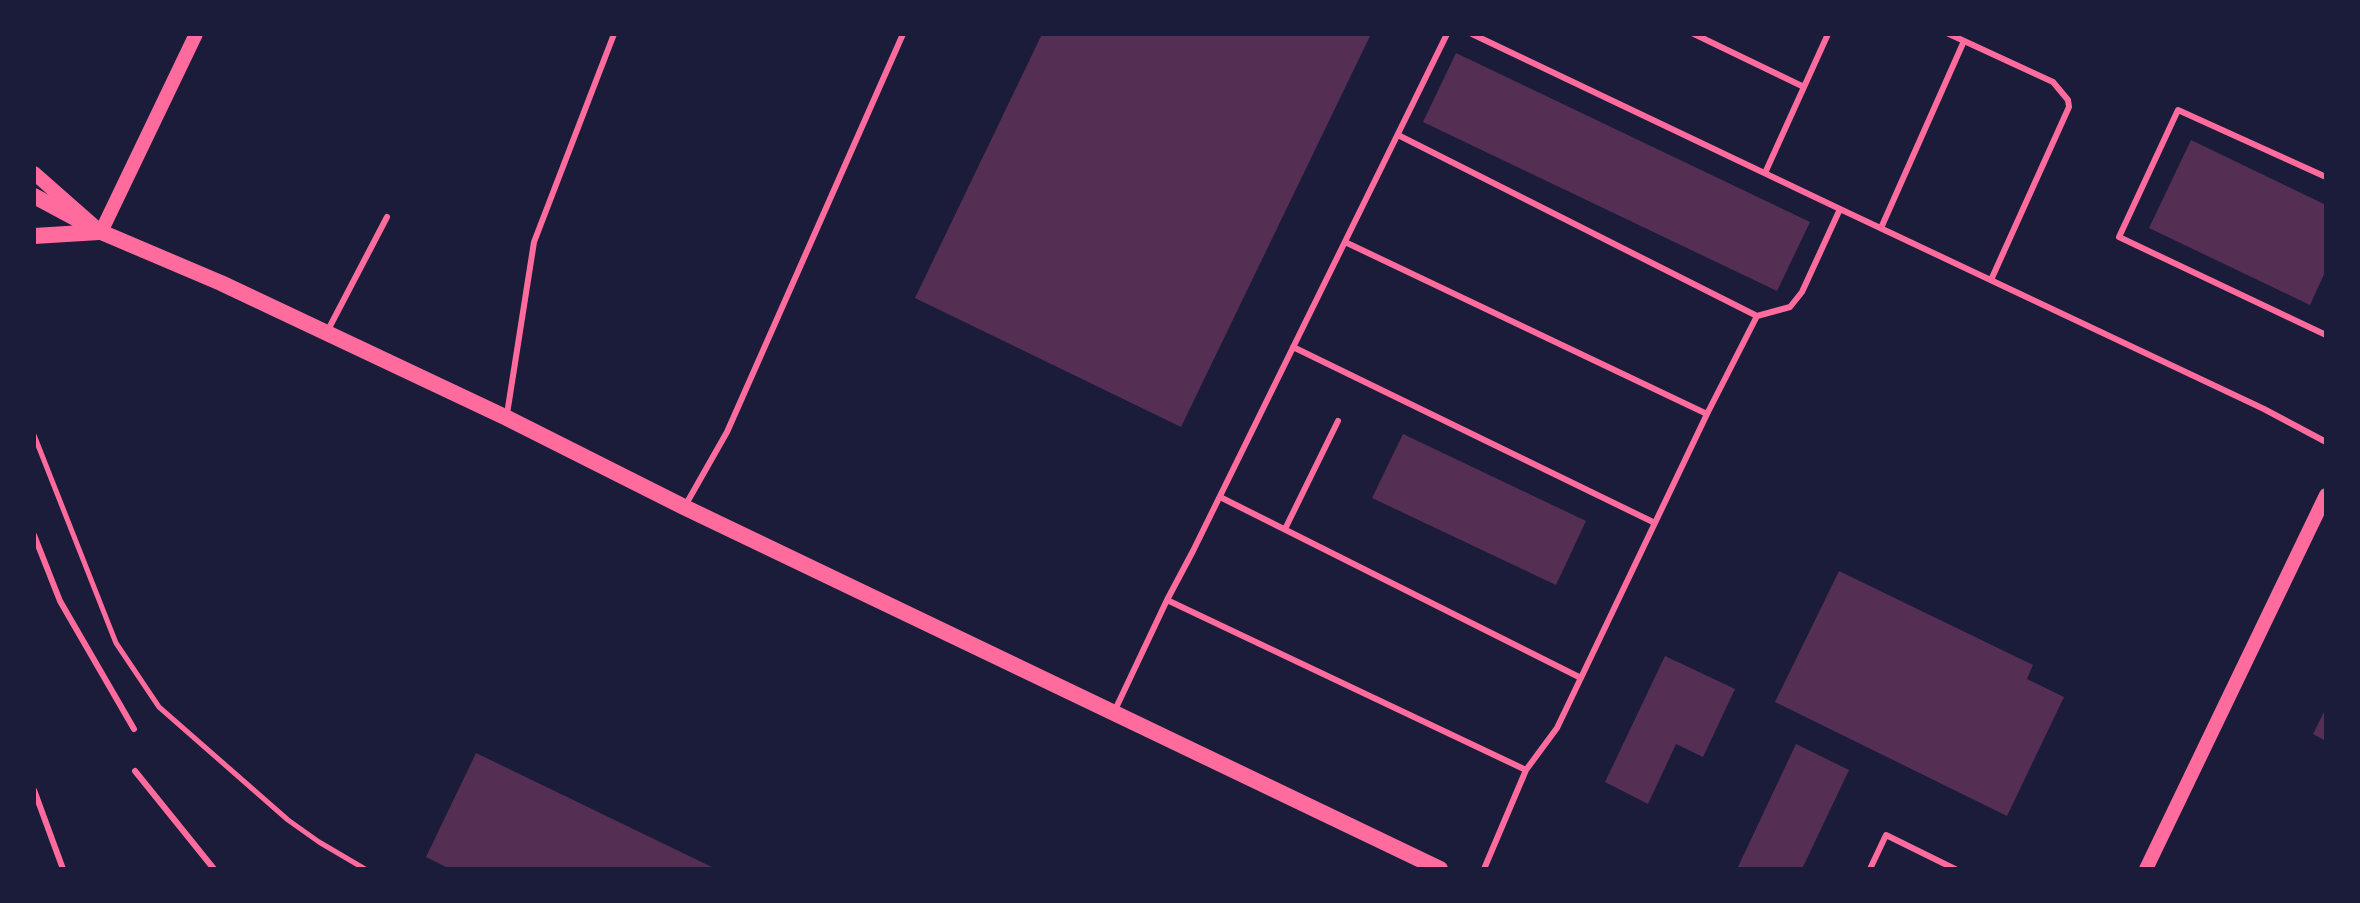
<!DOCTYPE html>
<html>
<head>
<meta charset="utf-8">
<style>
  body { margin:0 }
  #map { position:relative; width:2360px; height:903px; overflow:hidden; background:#1b1b3a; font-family:Literata,serif }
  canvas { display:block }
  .frame { position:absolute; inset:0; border:36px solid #1b1b3a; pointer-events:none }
</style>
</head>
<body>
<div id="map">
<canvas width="2360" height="903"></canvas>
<div class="frame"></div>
</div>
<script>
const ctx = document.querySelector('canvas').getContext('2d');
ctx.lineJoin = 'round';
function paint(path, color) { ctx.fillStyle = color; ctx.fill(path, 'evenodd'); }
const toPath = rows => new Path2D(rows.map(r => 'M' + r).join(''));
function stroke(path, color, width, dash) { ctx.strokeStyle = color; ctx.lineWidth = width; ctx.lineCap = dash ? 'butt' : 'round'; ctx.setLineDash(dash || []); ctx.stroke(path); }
paint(toPath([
  [1042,34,1371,34,1181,427,915,298],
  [1456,53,1810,222,1777,291,1423,122],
  [2191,140,2326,205,2326,270,2310,305,2149,228],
  [1403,434,1586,521,1556,585,1372,498],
  [1839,571,2033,665,2027,679,2064,697,2007,816,1775,702],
  [1665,656,1735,689,1703,757,1676,744,1648,804,1605,782],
  [2326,708,2326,741,2313,734],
  [1796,744,1849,770,1802,869,1737,869],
  [476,753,716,869,450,869,426,857]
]), '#542f53');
stroke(toPath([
  [34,435,116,643,159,707,288,820,319,842,365,869]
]), '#ff6b9d', 5);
stroke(toPath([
  [1472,34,1840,209,1802,292,1790,307,1757,316,1707,414,1557,728,1526,770,1484,869],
  [1694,34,1804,87],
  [1949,34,2053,82,2068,100,2069,107,1991,280],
  [1398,135,1757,316],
  [1765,173,1828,34],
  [2326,177,2178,110,2119,237,2326,335],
  [1840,209,2264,409,2326,442],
  [1881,228,1964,41],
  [1345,242,1707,414],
  [328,330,387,217],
  [1293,347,1655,523],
  [507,414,534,242,614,34],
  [1220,497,1581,678],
  [685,506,727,432,903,34],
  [1285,529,1338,421],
  [34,535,60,601,134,729],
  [1167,600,1526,770],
  [1115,710,1167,600,1193,551,1447,34],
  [135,771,214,869],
  [34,790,63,869],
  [1870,869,1886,835,1955,869]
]), '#ff6b9d', 6);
stroke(toPath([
  [34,173,101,232,196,34],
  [2146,869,2326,495]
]), '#ff6b9d', 14);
stroke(toPath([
  [34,196,101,232,221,283,507,418,684,507,1440,869],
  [34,236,99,232]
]), '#ff6b9d', 16);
</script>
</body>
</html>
